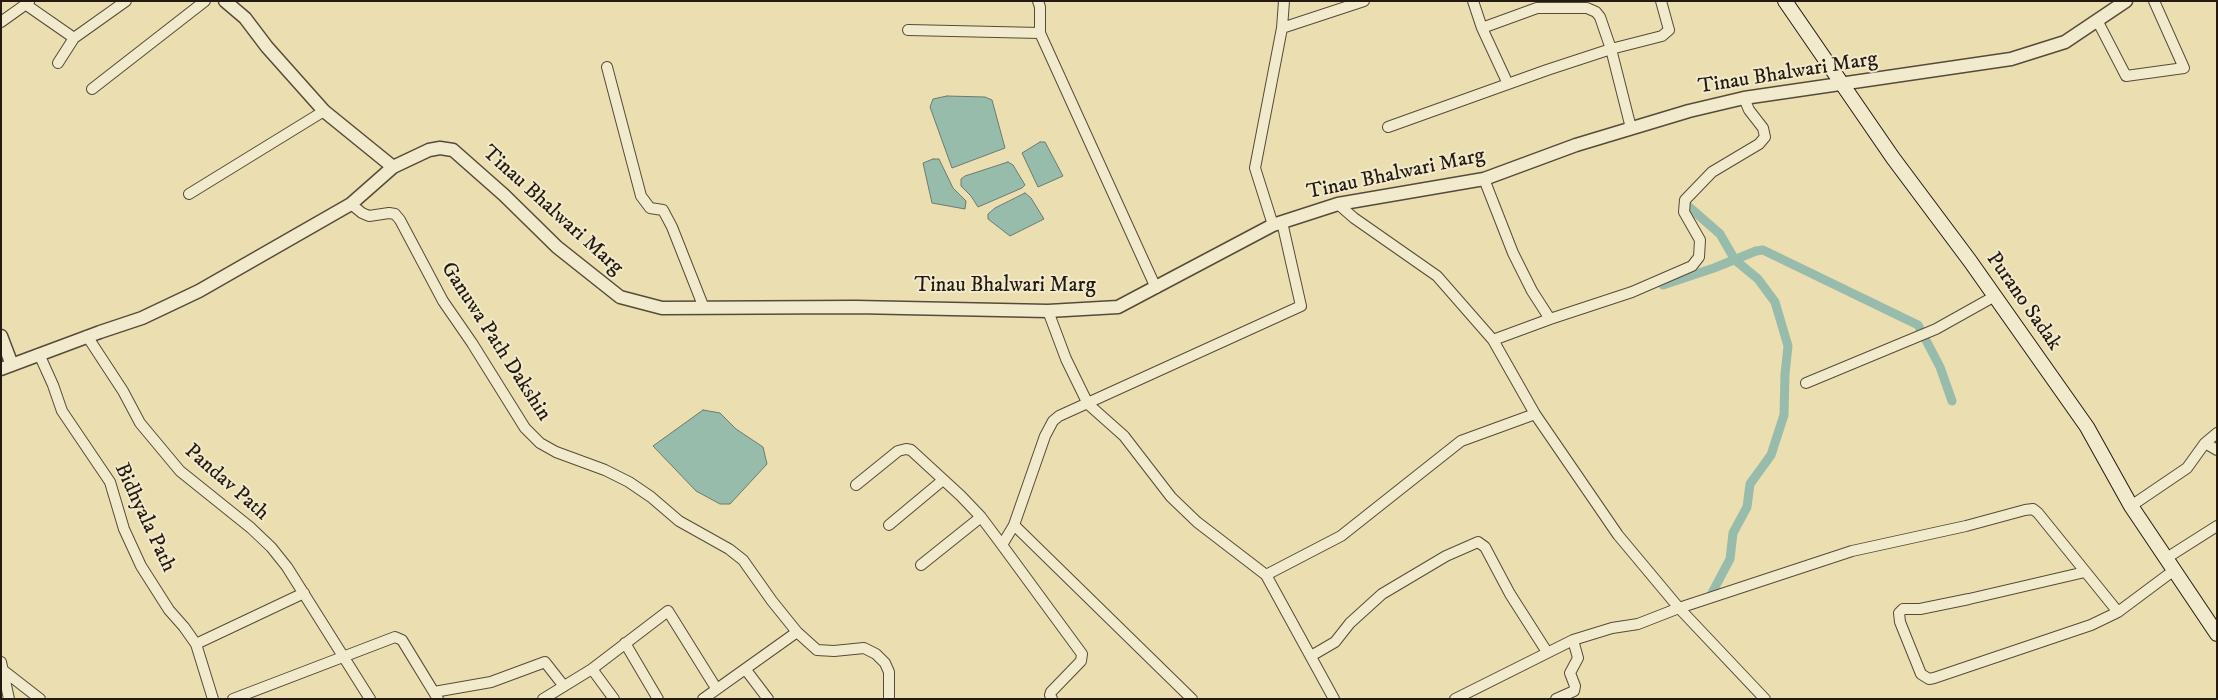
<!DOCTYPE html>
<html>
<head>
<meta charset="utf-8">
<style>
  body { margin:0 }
  #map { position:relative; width:2218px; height:700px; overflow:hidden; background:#ebdeb1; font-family:"IM FELL DW Pica",serif }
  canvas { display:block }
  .frame { position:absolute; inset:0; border:2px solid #241a12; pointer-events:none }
</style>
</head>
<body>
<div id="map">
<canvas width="2218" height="700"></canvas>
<div class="frame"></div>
</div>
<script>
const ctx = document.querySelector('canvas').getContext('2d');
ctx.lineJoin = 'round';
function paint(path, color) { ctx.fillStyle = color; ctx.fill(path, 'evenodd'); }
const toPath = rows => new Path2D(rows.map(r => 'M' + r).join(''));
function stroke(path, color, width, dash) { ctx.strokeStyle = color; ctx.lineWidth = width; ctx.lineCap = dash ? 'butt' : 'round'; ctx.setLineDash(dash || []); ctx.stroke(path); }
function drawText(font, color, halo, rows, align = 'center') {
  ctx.font = font + ' "IM FELL DW Pica",serif'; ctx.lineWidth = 4; ctx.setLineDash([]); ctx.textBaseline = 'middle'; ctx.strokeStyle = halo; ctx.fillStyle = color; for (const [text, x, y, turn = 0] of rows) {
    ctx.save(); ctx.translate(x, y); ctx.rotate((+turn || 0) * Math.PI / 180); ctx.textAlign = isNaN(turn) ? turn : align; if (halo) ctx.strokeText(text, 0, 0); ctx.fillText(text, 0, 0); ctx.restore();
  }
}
const water = toPath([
  [947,96,985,97,992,100,1005,148,952,168,930,107,933,99,947,96],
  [1040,142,1045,142,1063,176,1038,187,1022,153,1040,142],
  [933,159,939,159,953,188,966,201,965,209,932,203,923,163,933,159],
  [1008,162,1013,165,1025,185,1022,188,978,207,971,196,961,186,961,179,965,176,1008,162],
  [1025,193,1031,198,1044,219,1010,236,988,219,988,214,995,208,1025,193],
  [703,410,720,413,736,429,763,447,767,464,730,504,720,504,696,491,653,446,703,410]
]);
paint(water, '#98bcab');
stroke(water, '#6a7b6e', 1);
stroke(toPath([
  [1688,206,1720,234,1735,260,1758,279,1775,302,1788,346,1785,374,1784,415,1771,455,1750,484,1747,507,1733,533,1730,559,1712,593],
  [1663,285,1714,268,1756,251,1763,250,1918,325,1940,367,1952,401]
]), '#98bcab', 9);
const minor = toPath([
  [1038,1,1040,7,1040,33,1156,288],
  [1473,1,1482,28,1508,84],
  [25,4,74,38],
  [1,22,29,2],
  [2098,22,2126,76,2184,68,2154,1],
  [1282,28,1364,1],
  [1482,28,1537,8,1587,8,1596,12,1600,17,1611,49,1631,128],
  [908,30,1040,33],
  [58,63,74,38,126,1],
  [607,67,641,196,650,208,663,210,672,227,704,308],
  [92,89,205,1],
  [1388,127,1547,70,1611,49,1662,36,1669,30,1661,1],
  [1484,179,1513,253,1532,291,1550,319],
  [189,194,324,111],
  [351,204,362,213,369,216,389,213,395,214,400,220,443,301,472,343,525,428,540,443,556,452,605,470,629,482,651,497,679,521,729,549,743,560,772,601,797,632,817,650,834,651,864,648,876,654,885,663,889,672,889,699],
  [1338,204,1354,218,1437,276,1493,340,1535,414,1618,535,1679,608,1765,699],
  [1273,225,1255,168,1282,28,1284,1],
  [1048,311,1066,359,1088,404,1124,436,1171,497,1197,522,1266,575,1334,699],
  [87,336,123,391,140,423,180,471,251,528,271,547,287,567,370,699],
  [1493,340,1550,319,1632,292,1692,266,1699,257,1700,240,1684,212,1685,200,1712,172,1759,144,1765,137,1763,128,1749,110,1744,98],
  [39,354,53,385,62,411,110,482,124,529,141,566,169,610,184,627,196,644,213,699],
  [1806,383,1936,329,1995,296],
  [2205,443,2217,450],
  [856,485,898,451,906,449,911,450,961,496,981,517,1002,545,1014,525],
  [2131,506,2187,468,2205,443,2217,433],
  [889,525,943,480],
  [1002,545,1082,654,1081,661,1051,692,1050,695,1052,699],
  [2165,559,2217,526],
  [921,565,981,517],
  [2085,572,1969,599,1920,609,1903,609,1899,613,1900,622,1921,674,1929,679,1934,678,2091,625,2118,612,2173,571],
  [1266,575,1341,536,1461,441,1535,414],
  [625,643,658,699],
  [196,644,304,593],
  [1311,656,1335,642,1350,623,1382,594,1446,556,1478,542,1485,547,1510,594,1547,652],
  [1,662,9,699],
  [592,669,614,699],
  [746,670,768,699],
  [4,671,40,699],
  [434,692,491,682,545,662,563,685],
  [233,699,395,637,402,640,438,699],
  [543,699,592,669,668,611,716,688],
  [703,699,797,632],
  [1192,699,1014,525,1045,436,1053,421,1059,416,1301,306,1282,222],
  [1455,699,1573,640,1612,628,1638,624,1679,608,1852,551,1966,526,2025,510,2033,509,2038,513,2118,612],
  [1556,699,1574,691,1575,686,1570,673,1578,658,1573,640]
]);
const tertiary = toPath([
  [225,1,245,18,267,47,324,111,393,167],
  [1,336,12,365],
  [1,369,100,332,142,318,199,291,351,204,393,167,429,150,440,148,453,150,504,195,557,247,620,297,662,308,856,307,1048,311,1118,307,1273,225,1338,204,1484,179,1576,145,1689,111,1744,98,2011,59,2065,42,2126,1]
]);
const secondary = toPath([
  [1785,1,1893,158,1970,261,2087,427,2131,506,2217,634]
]);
stroke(minor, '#564b3a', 12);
stroke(tertiary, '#564b3a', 15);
stroke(secondary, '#241a12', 16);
stroke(minor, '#f2eacc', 10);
stroke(tertiary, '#f2eacc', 12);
stroke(secondary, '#f2eacc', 14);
drawText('21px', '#241a12', '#f2eacc', [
  ["Tinau Bhalwari Marg",1788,74,-9],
  ["Tinau Bhalwari Marg",1396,175,-12],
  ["Tinau Bhalwari Marg",552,211,42],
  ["Tinau Bhalwari Marg",1005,287],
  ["Purano Sadak",2023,302,55],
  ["Ganuwa Path Dakshin",495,342,57],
  ["Pandav Path",226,483,41],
  ["Bidhyala Path",144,518,65]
]);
</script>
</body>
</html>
